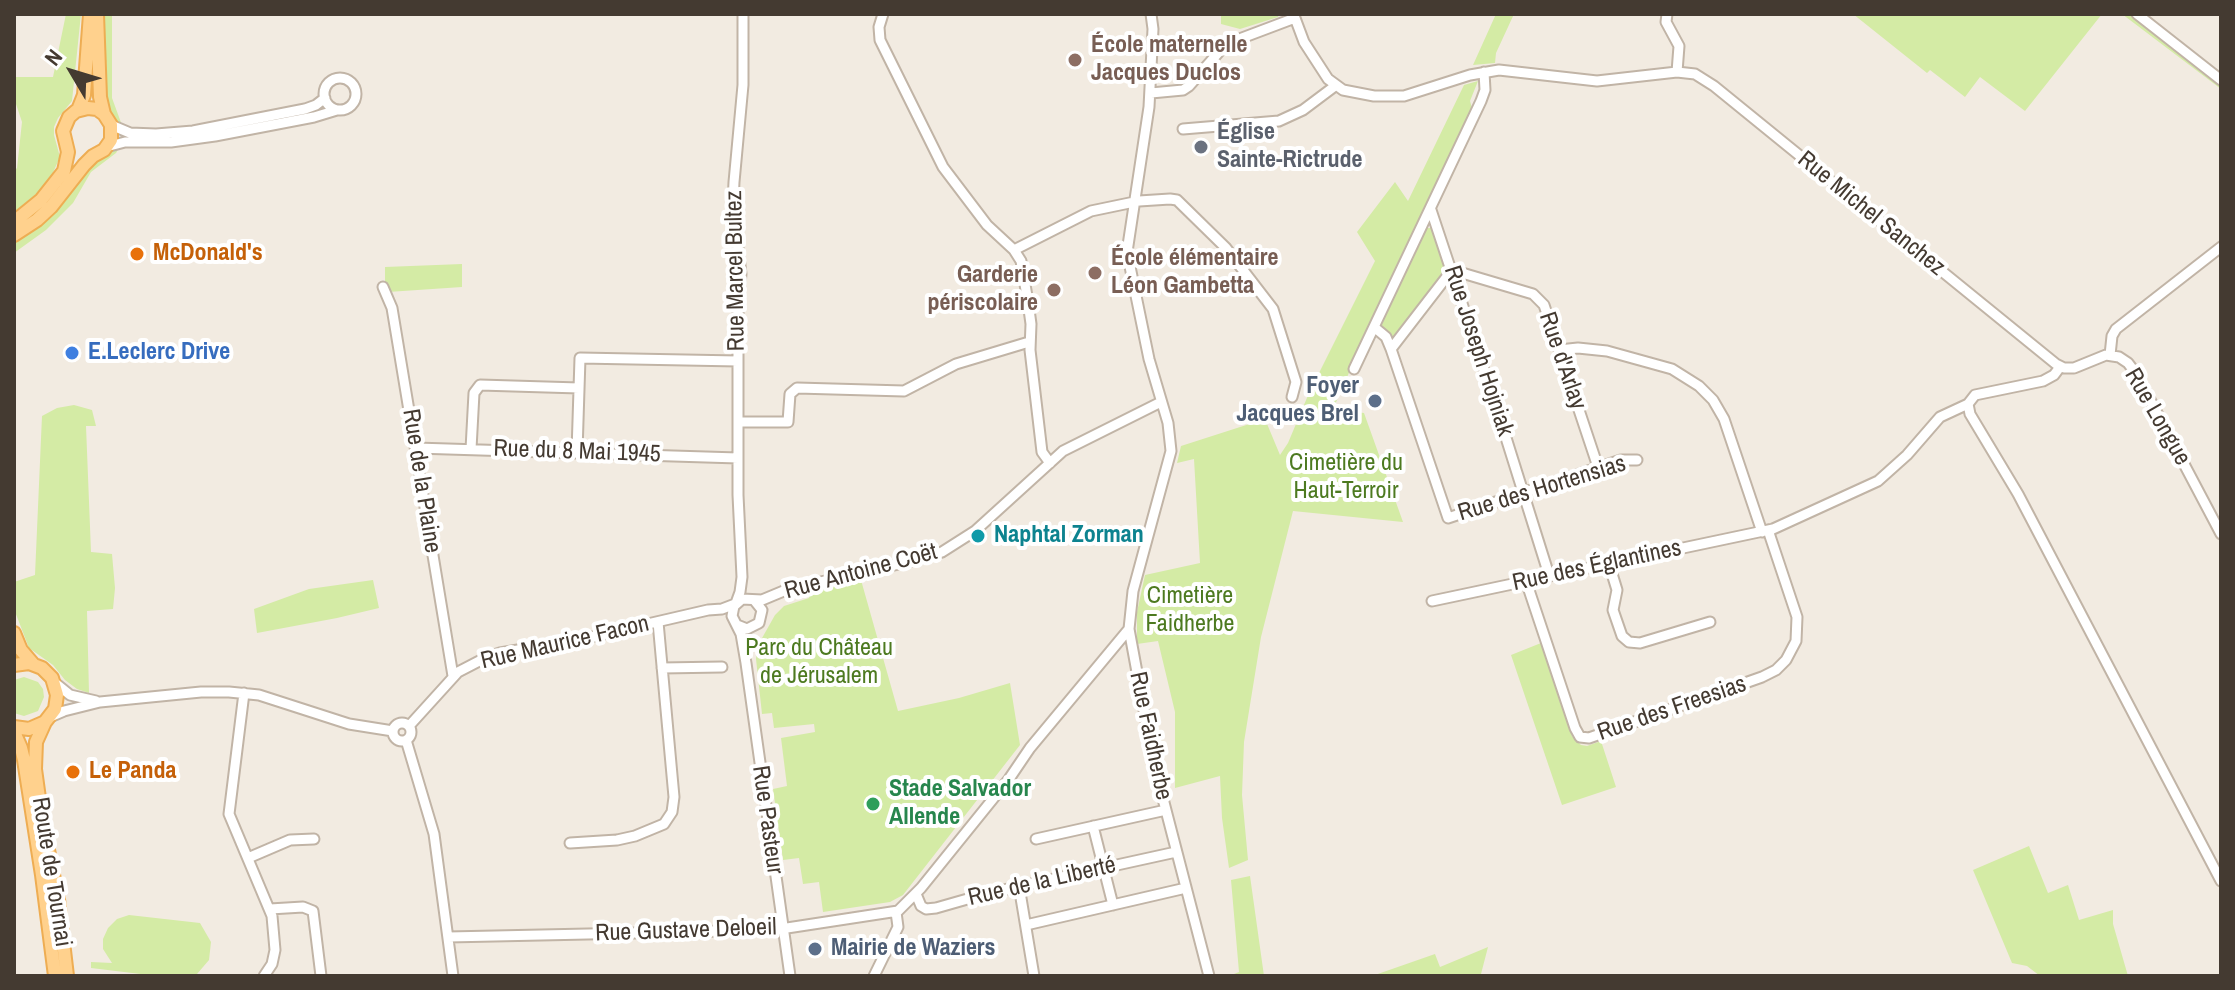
<!DOCTYPE html>
<html>
<head>
<meta charset="utf-8">
<style>
  body { margin:0 }
  #map { position:relative; width:2235px; height:990px; overflow:hidden; background:#f2ebe1; font-family:"Archivo Narrow",sans-serif }
  canvas { display:block }
  .frame { position:absolute; inset:0; border:16px solid #443a31; pointer-events:none }
  .north { position:absolute; left:32px; top:32px; width:80px; height:80px; -webkit-text-stroke:6px #fff; paint-order:stroke; rotate:308deg; font-size:22px; font-weight:700; line-height:32px; text-align:center; color:#443a31 }
  .north::after { content:''; display:block; margin:auto; width:28px; height:36px; background:#443a31; clip-path:polygon(50% 0,100% 100%,50% 72%,0 100%) }
</style>
</head>
<body>
<div id="map">
<canvas width="2235" height="990"></canvas>
<div class="frame"></div>
<div class="north">N</div>
</div>
<script>
const ctx = document.querySelector('canvas').getContext('2d');
ctx.lineJoin = 'round';
function paint(path, color) { ctx.fillStyle = color; ctx.fill(path, 'evenodd'); }
const toPath = rows => new Path2D(rows.map(r => 'M' + r).join(''));
function stroke(path, color, width, dash) { ctx.strokeStyle = color; ctx.lineWidth = width; ctx.lineCap = dash ? 'butt' : 'round'; ctx.setLineDash(dash || []); ctx.stroke(path); }
function drawText(font, color, halo, rows, align = 'center') {
  ctx.font = font + ' "Archivo Narrow",sans-serif'; ctx.lineWidth = 8; ctx.setLineDash([]); ctx.textBaseline = 'middle'; ctx.strokeStyle = halo; ctx.fillStyle = color; for (const [text, x, y, turn = 0] of rows) {
    ctx.save(); ctx.translate(x, y); ctx.rotate((+turn || 0) * Math.PI / 180); ctx.textAlign = isNaN(turn) ? turn : align; if (halo) ctx.strokeText(text, 0, 0); ctx.fillText(text, 0, 0); ctx.restore();
  }
}
paint(toPath([
  [66,14,81,14,72,101,58,118,54,127,54,135,60,157,51,177,43,188,14,213,14,171,17,168,22,122,14,98,14,77,53,77],
  [103,14,112,14,112,98,123,128,118,125,108,111,105,98,107,76],
  [1217,14,1279,14,1278,17,1240,29,1221,24,1221,16],
  [1496,14,1514,14,1496,53,1495,63,1473,65],
  [1853,14,2102,14,2025,111,1980,77,1965,97,1930,70,1927,73],
  [2122,14,2132,14,2180,50,2221,83,2221,89],
  [1478,81,1470,101,1473,112,1363,341,1333,409,1364,413,1403,522,1293,511,1261,637,1244,742,1242,795,1248,860,1229,868,1222,818,1220,776,1175,788,1175,712,1158,641,1137,644,1137,612,1145,575,1200,563,1194,459,1177,463,1181,446,1265,419,1280,455,1288,443,1309,393,1375,261,1357,232,1395,182,1408,201,1464,85],
  [120,146,116,153,91,172,73,203,46,230,14,253,14,239,87,165],
  [1425,228,1432,228,1445,271,1392,342,1378,326],
  [462,264,462,287,388,292,385,286,385,267],
  [74,405,92,410,96,426,86,426,91,552,112,554,115,588,113,609,87,611,89,693,77,689,65,680,53,665,29,648,14,609,14,582,35,575,42,416,57,408],
  [373,580,379,608,337,618,257,633,254,609,309,589],
  [861,580,898,711,959,698,1010,683,1020,745,903,895,890,902,823,912,819,882,803,884,799,858,783,860,773,789,787,786,781,738,815,732,814,724,774,728,772,713,762,714,756,659,757,647,775,615,784,606,809,598,811,592],
  [1541,643,1572,736,1581,745,1587,746,1601,741,1616,787,1562,805,1511,655],
  [24,677,38,682,43,689,44,697,38,711,24,716,14,713,14,680],
  [2029,846,2048,893,2068,885,2079,920,2113,910,2113,924,2128,976,2040,976,2027,966,2012,963,1973,870],
  [1250,876,1264,976,1229,976,1239,972,1231,880],
  [129,915,200,923,211,942,209,960,197,974,210,976,157,976,91,968,91,962,112,963,103,949,103,939,108,928,117,919],
  [1488,947,1481,974,1478,976,1372,976,1435,954,1440,967]
]), '#d4eba5');
const minor = toPath([
  [883,14,879,27,880,40,943,167,987,225,1014,250,1021,261,1028,302,1031,324,1030,350,1042,452,1050,463],
  [1151,14,1153,29,1149,107,1127,252,1149,359,1168,423,1171,451,1133,591,1129,629,1154,764,1209,976],
  [1667,14,1666,22,1679,46,1677,72],
  [2137,14,2221,80],
  '324 94a16 16 0 1 1 32 0a16 16 0 1 1-32 0Z',
  [1151,93,1183,90,1189,86,1226,44,1295,18,1304,42,1328,79,1343,90,1374,96,1404,96,1470,75,1499,70,1597,81,1677,72,1695,74,1714,86,2056,364,2064,368,2074,368,2106,355,2119,357,2128,363,2137,375,2221,534],
  [111,125,130,133,156,134,193,131,305,109,316,105,325,98],
  [1183,129,1279,121,1303,110,1335,86],
  [106,147,125,142,171,142,215,136,314,117,337,110],
  [1431,210,1497,409,1549,575],
  [1014,250,1091,211,1139,201,1170,199,1177,200,1226,248,1273,309,1296,382,1292,397],
  [383,287,392,308,453,676],
  [1374,327,1386,337,1391,349,1448,518,1621,460,1637,460],
  [1391,349,1452,270,1533,294,1544,305,1598,467],
  [1559,350,1578,348,1607,351,1672,369,1699,386,1713,400,1724,419,1762,532],
  [2110,355,2112,336,2116,329,2221,247],
  [1354,369,1481,101,1485,90,1484,72],
  [1968,404,1970,414,2018,494,2221,881],
  [738,422,788,422,790,394,797,388,904,391,956,364,1029,342],
  [416,448,738,458],
  [471,449,474,393,480,385,579,388],
  [577,452,580,358,738,361],
  [1609,564,1617,590,1613,610,1622,636,1629,642,1640,643,1710,622],
  [1526,581,1575,728,1580,737,1589,738,1762,677,1776,670,1786,660,1796,641,1797,617,1768,530],
  [1432,601,1773,529,1878,481,1907,455,1940,417,1968,404,1975,395,2043,381,2054,375,2060,367],
  [736,603,740,592,742,577,738,495,738,304,741,274,733,203,734,182,743,85,743,14],
  [737,625,747,629,759,623,762,610,754,600],
  [662,668,722,667],
  [54,682,70,695,96,701],
  [244,693,229,814,272,916,275,950,272,964,264,976],
  [50,717,64,711,100,702,201,692,229,692,259,695,349,724,393,731],
  '393 732a9 9 0 1 1 18 0a9 9 0 1 1-18 0Z',
  [409,726,458,672,485,658,500,653,583,639,708,610,722,609,735,604],
  [406,740,434,834,453,976],
  [1093,826,1113,905],
  [1036,839,1166,810],
  [570,843,617,840,635,836,664,824,672,812,674,797,658,622],
  [248,858,290,840,314,839],
  [1019,886,1034,976],
  [916,894,921,906,926,909,936,908,985,894,1176,852],
  [270,909,303,907,313,911,321,976],
  [1026,925,1186,888],
  [448,937,774,930,898,911,921,888,1009,779,1030,748,1129,629],
  [790,976,746,663,741,634,732,616,734,606,742,599,762,600,786,590,916,560,942,552,975,531,1063,451,1161,402],
  [874,976,898,927,896,912]
]);
const major = toPath([
  [78,110,84,95,90,14],
  [14,222,41,200,64,171,68,152,63,131,69,117,76,111,88,108,97,109,104,114],
  [14,235,37,220,51,207,84,165,93,156,104,150,111,140,111,125,104,114,100,97,97,14],
  [14,633,21,650,33,664],
  [14,665,29,663,42,668,52,678,57,695,55,709,45,722,29,729,14,727],
  [45,722,36,742,35,769,42,820,58,899,67,976],
  [14,732,21,748,24,760,42,875,55,976]
]);
stroke(minor, '#c1b4a6', 13);
stroke(major, '#eead53', 16);
stroke(minor, '#fff', 9);
stroke(major, '#ffd18d', 12);
for (const [x, y, r, color] of [
  [1075,60,8,"#8d6e63"],
  [1201,147,8,"#6b7280"],
  [137,254,8,"#e8710a"],
  [1095,273,8,"#8d6e63"],
  [1054,290,8,"#8d6e63"],
  [72,353,8,"#3f7fe0"],
  [1375,401,8,"#5c6f8a"],
  [978,536,8,"#0f9aa8"],
  [73,772,8,"#e8710a"],
  [873,804,8,"#2e9e5b"],
  [815,949,8,"#5c6f8a"]
]) { const dot = new Path2D(); dot.arc(x, y, r, 0, 2 * Math.PI); ctx.fillStyle = color; ctx.fill(dot); stroke(dot, '#fff', 3); }
drawText('bold 24px', '#785e54', '#fff', [
  ["École maternelle",1091,46],
  ["Jacques Duclos",1091,74],
  ["École élémentaire",1111,259],
  ["Léon Gambetta",1111,287],
  ["Garderie",1038,276,"right"],
  ["périscolaire",1038,304,"right"]
], 'left');
drawText('bold 24px', '#5b616d', '#fff', [
  ["Église",1217,133],
  ["Sainte-Rictrude",1217,161]
], 'left');
drawText('24px', '#443a31', '#fff', [
  ["Rue Michel Sanchez",1871,214,39],
  ["Rue Marcel Bultez",736,271,-91],
  ["Rue Joseph Hojniak",1478,351,72],
  ["Rue d'Arlay",1562,361,71],
  ["Rue Longue",2157,417,60],
  ["Rue du 8 Mai 1945",577,452,2],
  ["Rue de la Plaine",421,481,81],
  ["Rue des Hortensias",1542,489,-17],
  ["Rue des Églantines",1597,566,-12],
  ["Rue Antoine Coët",861,572,-15],
  ["Rue Maurice Facon",565,643,-13],
  ["Rue des Freesias",1672,709,-19],
  ["Rue Faidherbe",1150,736,78],
  ["Rue Pasteur",767,820,82],
  ["Route de Tournai",51,872,81],
  ["Rue de la Liberté",1042,882,-13],
  ["Rue Gustave Deloeil",686,931,-2]
]);
drawText('bold 24px', '#c56008', '#fff', [
  ["McDonald's",153,254],
  ["Le Panda",89,772]
], 'left');
drawText('bold 24px', '#366cbe', '#fff', [
  ["E.Leclerc Drive",88,353]
], 'left');
drawText('bold 24px', '#4e5e75', '#fff', [
  ["Foyer",1359,387],
  ["Jacques Brel",1359,415],
  ["Mairie de Waziers",831,949,"left"]
], 'right');
drawText('24px', '#4d7a20', '#fff', [
  ["Cimetière du",1346,464],
  ["Haut-Terroir",1346,492],
  ["Cimetière",1190,597],
  ["Faidherbe",1190,625],
  ["Parc du Château",819,649],
  ["de Jérusalem",819,677]
]);
drawText('bold 24px', '#0d838f', '#fff', [
  ["Naphtal Zorman",994,536]
], 'left');
drawText('bold 24px', '#27864d', '#fff', [
  ["Stade Salvador",889,790],
  ["Allende",889,818]
], 'left');
</script>
</body>
</html>
